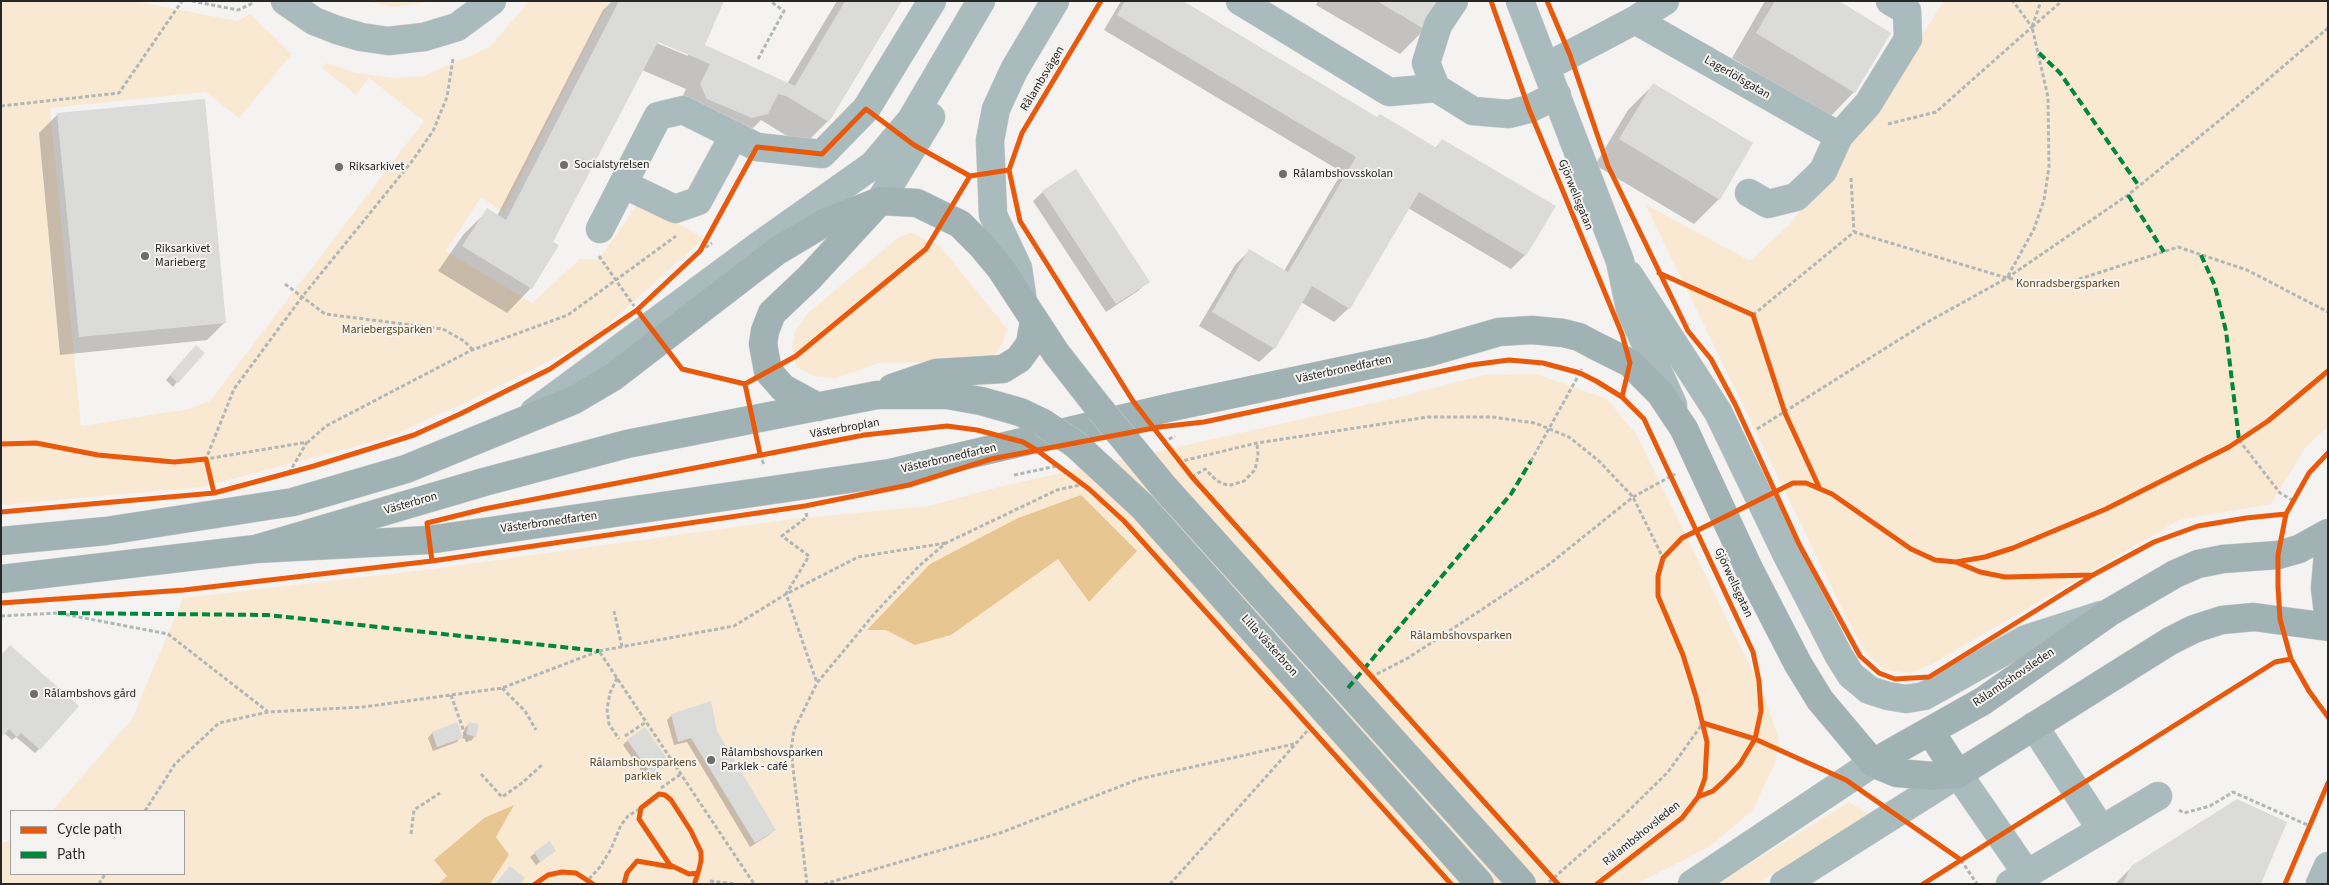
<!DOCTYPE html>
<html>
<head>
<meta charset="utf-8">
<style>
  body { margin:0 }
  #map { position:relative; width:2329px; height:885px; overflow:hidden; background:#f4f3f1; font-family:"Source Sans 3",sans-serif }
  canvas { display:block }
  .frame { position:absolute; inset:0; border:2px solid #272726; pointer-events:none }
  .legend { position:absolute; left:10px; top:810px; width:175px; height:65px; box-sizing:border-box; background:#f5f3f0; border:1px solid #a3a19f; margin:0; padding:6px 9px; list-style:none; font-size:15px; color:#272726 }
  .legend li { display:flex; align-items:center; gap:10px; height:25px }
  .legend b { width:25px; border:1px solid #a3a19f }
</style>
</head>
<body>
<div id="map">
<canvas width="2329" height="885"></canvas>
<div class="frame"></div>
<ul class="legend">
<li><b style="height:6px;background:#e8590c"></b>Cycle path</li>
<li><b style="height:6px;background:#00873e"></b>Path</li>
</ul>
</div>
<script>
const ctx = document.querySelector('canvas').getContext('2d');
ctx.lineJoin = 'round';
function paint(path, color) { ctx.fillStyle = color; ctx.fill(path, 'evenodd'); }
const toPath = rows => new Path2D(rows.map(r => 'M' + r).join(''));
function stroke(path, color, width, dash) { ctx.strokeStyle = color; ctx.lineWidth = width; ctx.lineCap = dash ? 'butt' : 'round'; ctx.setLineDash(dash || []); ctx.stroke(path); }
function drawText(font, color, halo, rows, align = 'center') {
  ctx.font = font + ' "Source Sans 3",sans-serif'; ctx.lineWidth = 4; ctx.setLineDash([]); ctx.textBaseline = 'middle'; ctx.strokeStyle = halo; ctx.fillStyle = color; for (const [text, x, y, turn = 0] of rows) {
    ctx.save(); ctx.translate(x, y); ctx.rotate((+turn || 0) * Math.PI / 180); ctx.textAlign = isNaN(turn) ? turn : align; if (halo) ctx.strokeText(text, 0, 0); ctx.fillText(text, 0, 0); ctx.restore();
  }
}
paint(toPath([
  [1,1,134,1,237,21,250,14,292,54,239,118,206,92,50,108,81,426,189,409,210,401,424,121,369,78,356,95,322,68,327,63,356,73,395,78,424,76,490,47,529,1,609,1,503,212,481,197,446,251,532,303,580,259,599,259,638,203,704,238,599,333,571,350,464,403,387,438,202,487,1,505],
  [363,1,436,1,394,7],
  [1944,1,2328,1,2328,427,2305,448,2271,504,2179,520,1934,663,1912,673,1884,670,1864,650,1849,623,1645,204,1750,261,1790,224,1841,158],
  [911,233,940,246,1008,330,1002,344,994,355,982,361,879,363,836,378,814,376,796,367,792,347,795,331,808,313,899,237],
  [1536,374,1607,399,1636,434,1763,692,1779,739,1775,763,1753,810,1709,847,1636,884,1,884,1,843,11,840,11,874,184,874,184,811,52,811,132,719,183,598,432,569,792,519,928,506,1003,486,1392,399,1484,375],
  [1849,802,1868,814,1756,884,1717,884]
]), '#fae9d2');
paint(toPath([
  [1081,495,1137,551,1089,602,1058,559,951,635,915,645,886,630,867,630,930,564,1018,518],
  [514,805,496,837,509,855,490,884,438,884,447,876,434,860,484,818]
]), '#e8c692');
paint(toPath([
  [612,1,653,1,703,46,787,84,837,1,901,1,828,121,803,146,761,120,742,139,676,110,686,89,642,70,552,242,531,288,507,313,438,271,463,235,488,210,497,216,603,10],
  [653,38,688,53,688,56,652,41],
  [1121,1,1181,1,1377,118,1435,148,1443,140,1525,255,1511,269,1408,208,1349,308,1334,322,1301,302,1274,348,1259,362,1199,326,1235,265,1250,250,1284,271,1342,172,1104,30],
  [1318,1,1441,1,1425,29,1400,54,1316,5],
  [1765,1,1836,1,1854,92,1830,117,1732,58],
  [1653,85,1719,199,1694,224,1595,165,1628,110],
  [58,114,225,322,207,340,60,355,39,133],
  [1043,192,1148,281,1138,291,1106,312,1033,201],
  [191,351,177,382,173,387,166,380],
  [1,656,39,749,35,753,16,737,12,740,4,733,1,736],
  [672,715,716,731,774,830,769,835,750,847,687,742,674,745,667,720],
  [469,724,475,736,471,741,462,738,465,728],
  [432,733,460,738,457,742,433,751,428,738],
  [628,740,668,763,647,779,623,745],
  [555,851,536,865,530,857,535,853],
  [2132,867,2260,884,2115,884]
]), '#0003');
paint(toPath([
  [619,1,724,1,705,45,795,86,845,1,902,1,829,122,786,96,778,94,768,114,752,118,707,99,700,84,710,64,658,42,553,242,559,245,532,289,462,246,487,208,506,220],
  [1125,1,1183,1,1377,117,1380,114,1437,148,1442,139,1556,206,1526,256,1419,192,1350,309,1312,286,1275,349,1212,312,1249,249,1288,272,1356,157,1117,15],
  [1377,1,1443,1,1426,30],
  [1775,1,1839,1,1891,33,1855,93,1756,33],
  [1653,83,1753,143,1720,200,1619,139],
  [205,99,226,323,79,337,57,113],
  [1076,169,1150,282,1116,304,1042,191],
  [196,345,205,353,178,383,170,375],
  [10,645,79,706,40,750,21,733,17,737,9,729,3,736,1,734,1,655],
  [711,701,717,731,776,830,755,843,691,738,678,742,671,714],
  [457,722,463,738,437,747,432,732],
  [469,722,479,724,476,737,466,734],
  [645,727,670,763,652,775,627,740],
  [2237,799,2287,822,2261,884,2123,884,2131,866],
  [550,841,556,851,540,862,534,852],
  [510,866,525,878,520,884,495,884]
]), '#dbdbd9');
const minor = toPath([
  [285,1,314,21,337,30,361,37,388,41,424,37,457,27,492,1],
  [1240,1,1389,92,1436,88],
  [1454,1,1438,25,1426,63,1436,88,1473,111,1509,114,1529,109,1557,95],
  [1520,1,1620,261,1630,309,1673,405],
  [1635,20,1839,136],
  [1546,67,1635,20,1665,1],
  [623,184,675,209,698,201,734,135],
  [1749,193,1768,204,1796,197,1823,171,1839,136,1868,104,1908,39,1907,11,1890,1],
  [880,201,931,117],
  [600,229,658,116,683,110,757,147,822,154,866,109,932,1],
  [1629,275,1718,412],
  [1023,302,1018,268,993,215,990,140,996,109,1014,70,1055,1],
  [534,412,757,247,873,165,911,120,981,1],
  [1785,551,1839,656,1851,675,1869,690,1888,696,1906,699,1924,696,2026,639,2101,615],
  [2034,726,2101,829],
  [1692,884,1873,763],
  [1784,884,1958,774,2027,874],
  [2010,884,2158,796],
  [2320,884,2328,866]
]);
const major = toPath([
  [892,388,936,373,1003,369,1019,359,1030,344,1034,321],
  [818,407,783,388,768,371,763,344,765,331,772,313,810,277,878,203],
  [1,541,106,531,293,502,406,469,574,400,613,377,777,251,824,223,880,201,917,203,960,224,982,246,1001,269,1056,353,1099,408],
  [256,549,428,540,890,473,1172,407,1430,352,1499,332,1532,330,1563,333,1579,337,1594,345,1630,363,1660,393,1684,429],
  [2328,553,2325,588,2328,613],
  [1749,569,1798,664,1820,700,1873,763,1897,773,1933,776,1958,774,2170,641,2194,629,2222,620,2254,617,2328,627],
  [1,579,256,549,484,482,627,444,877,395,947,395,981,401,1020,412,1043,423],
  [1930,731,1958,774],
  [1873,763,1983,701,2110,612,2175,574,2198,564,2223,559,2278,555,2299,549,2328,533]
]);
stroke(minor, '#cececd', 29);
stroke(major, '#cececd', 29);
stroke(toPath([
  [192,1,238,10,253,3],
  [2032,27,2062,1],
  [453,59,447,97,433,131,413,160,302,297,234,389,206,459,308,442,326,426,472,350,568,315,676,236],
  [758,59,784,11,770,1],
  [1,106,119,93,182,1],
  [1888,124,1936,112,2032,27,2013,1],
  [1851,178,1854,232],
  [700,251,712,243],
  [599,256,634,306],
  [2008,276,2034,229,2044,200,2049,167,2048,97,2032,27,2041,1],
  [285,284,325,314,443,329,464,341,472,349],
  [1753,315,1854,232,2007,278,2058,286,2178,247,2247,270,2328,312],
  [1757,429,1924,324,2007,278,2128,195,2231,111,2328,28],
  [2239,440,2280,493,2294,501],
  [1163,442,1175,436],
  [760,454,764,465],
  [1531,461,1582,369],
  [1178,462,1257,443,1428,417,1492,417,1535,423,1569,437,1599,461,1633,497,1663,558],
  [289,473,307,442],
  [1014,475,1057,466],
  [1192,477,1205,469,1216,480,1223,484,1231,485,1244,481,1255,470,1258,455,1257,443],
  [806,513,807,517,782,536,809,556,786,594,817,683],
  [614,611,622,647],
  [1,616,58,613,168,634,267,711],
  [599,651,734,626,786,594,858,557,946,543],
  [1371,677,1408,658,1481,610,1547,566,1633,497,1675,474],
  [617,678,610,693,607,709,609,724,619,739],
  [502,688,525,711,536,730],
  [451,695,468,743],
  [625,736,646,722],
  [481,774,502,797,522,783,543,764],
  [661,788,681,774],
  [2179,810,2184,813,2210,806,2233,792,2310,826],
  [145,811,175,764,219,723,268,712,363,707,502,688,599,651,754,884],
  [411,834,414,810,440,793],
  [1961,860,1977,884],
  [589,879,600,867,611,849,621,825,628,816,641,808],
  [710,881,735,884],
  [1549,882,1616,823,1668,772,1703,723],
  [99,884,105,874],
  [807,884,791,751,794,730,817,683,875,613,919,566,946,543,1057,490,1080,485],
  [824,884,1000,833,1139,779,1294,744],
  [1170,884,1308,730]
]), '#afb7b7', 3, [4, 2.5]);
stroke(minor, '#aabbbd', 28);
stroke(major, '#a0b2b4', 28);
const minorBridge = toPath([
  [1718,412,1785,551]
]);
const majorBridge = toPath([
  [1099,408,1163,486,1522,884],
  [1043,423,1075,444,1143,507,1480,884],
  [1684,429,1749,569]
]);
stroke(minorBridge, '#cececd', 29, []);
stroke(majorBridge, '#cececd', 29, []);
stroke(minorBridge, '#aabbbd', 28);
stroke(majorBridge, '#a0b2b4', 28);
stroke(toPath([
  [2039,53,2060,73,2139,186],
  [2128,195,2164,252],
  [2201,255,2215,286,2226,331,2239,440],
  [58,613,268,615,599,651],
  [1348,688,1511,494,1531,461]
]), '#00873e', 4, [8, 4]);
stroke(toPath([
  [1491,1,1529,109,1622,334,1630,363,1622,397],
  [1547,1,1570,55,1608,166,1688,331,1711,359,1735,404,1799,544,1860,656,1879,673,1895,679,1929,677,2093,575],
  [1009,170,1020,221,1133,401,1156,431,1192,477,1558,884],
  [1009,170,1022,133,1101,1],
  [1659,273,1753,315,1785,413,1819,487],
  [637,310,682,369,745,384,796,356,926,249,970,176],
  [745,384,760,454],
  [1,444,36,443,98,455,174,462,206,459,214,493],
  [2328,453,2309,473,2286,514,2278,555,2278,587,2280,619,2291,659,2309,691,2328,717],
  [1,512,214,493,314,466,414,435,460,414,550,369,637,310,700,251,757,147,822,154,866,109,914,145,970,176,1009,170],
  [432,561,805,506,909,485,991,459,1159,427,1204,422,1471,365,1509,360,1543,363,1580,373,1596,381,1622,397,1644,419,1753,652,1759,681,1761,711,1755,739,1740,764,1725,780,1713,791,1698,797],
  [1956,562,1980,572,2005,577,2093,575,2154,542,2198,526,2246,518,2286,514],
  [1,603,184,590,432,561,427,523,484,509,864,435,947,426,977,430,1023,442,1038,451,1089,489,1124,521,1451,884],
  [1703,723,1755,739,1846,780,1961,860],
  [695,882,698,873,701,861,701,852,691,831,671,800,665,795,659,794,641,808,639,819,670,865,689,874,698,873],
  [535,884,548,875,562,872,576,873,593,884],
  [624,884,627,873,637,861,672,867],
  [1597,884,1682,818,1698,797,1705,778,1707,742,1696,697,1683,655,1658,596,1658,576,1663,558,1682,538,1793,483,1806,483,1832,494,1911,549,1935,560,1956,562,1985,557,2013,548,2106,509,2229,447,2268,421,2328,371],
  [1923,884,2275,662,2291,659],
  [2285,884,2328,783]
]), '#e8590c', 5);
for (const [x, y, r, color] of [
  [564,165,5,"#6f6e6d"],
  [339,167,5,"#6f6e6d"],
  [1283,174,5,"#6f6e6d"],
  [145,256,5,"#6f6e6d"],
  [34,694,5,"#6f6e6d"],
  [711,760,5,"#6f6e6d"]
]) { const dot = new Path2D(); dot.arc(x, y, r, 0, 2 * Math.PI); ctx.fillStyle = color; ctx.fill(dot); stroke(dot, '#f5f3f0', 2); }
drawText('12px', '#272726', '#f5f3f0', [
  ["Lagerlöfsgatan",1737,78,30],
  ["Rålambsvägen",1043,79,-59],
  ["Gjörwellsgatan",1575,195,68],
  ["Västerbronedfarten",1344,370,-12],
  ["Västerbroplan",845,429,-10],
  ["Västerbronedfarten",949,459,-13],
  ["Västerbron",411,504,-16],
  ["Västerbronedfarten",549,523,-8],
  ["Gjörwellsgatan",1733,583,65],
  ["Lilla Västerbron",1269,646,48],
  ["Rålambshovsleden",2014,678,-34],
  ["Rålambshovsleden",1642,834,-39]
]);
drawText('12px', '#272726', '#f5f3f0', [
  ["Socialstyrelsen",574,165],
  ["Riksarkivet",349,167],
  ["Rålambshovsskolan",1293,174],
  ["Riksarkivet",155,249],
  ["Marieberg",155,263],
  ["Rålambshovs gård",44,694],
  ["Rålambshovsparken",721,753],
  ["Parklek - café",721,767]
], 'left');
drawText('12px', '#614822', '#f5f3f0', [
  ["Konradsbergsparken",2068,284],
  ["Mariebergsparken",387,330],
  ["Rålambshovsparken",1461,636],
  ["Rålambshovsparkens",643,763],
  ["parklek",643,777]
]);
</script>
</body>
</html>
